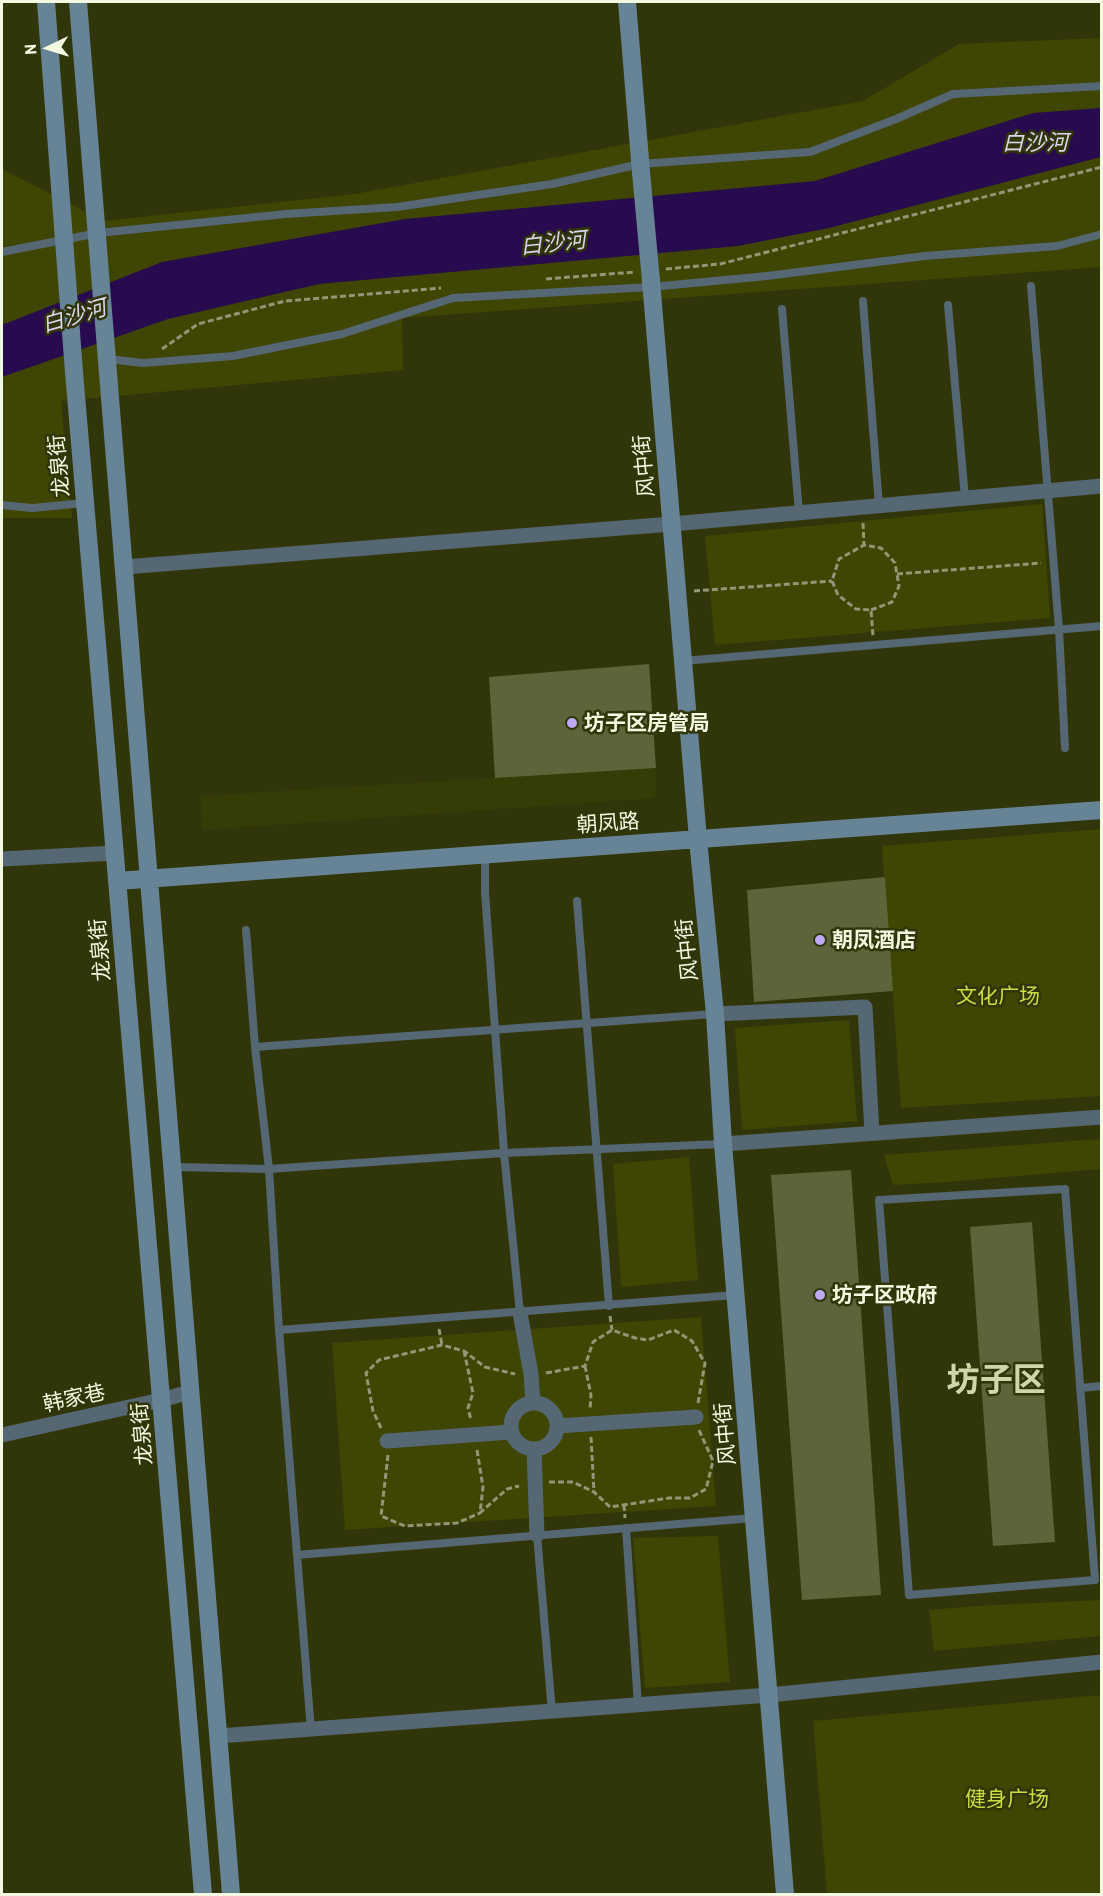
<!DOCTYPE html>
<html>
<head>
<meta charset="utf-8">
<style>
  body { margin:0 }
  #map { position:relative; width:1103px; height:1896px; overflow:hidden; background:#31360a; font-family:Barlow,sans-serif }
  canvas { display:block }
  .frame { position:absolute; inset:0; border:3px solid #f3f8e0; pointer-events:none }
  .north { position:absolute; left:18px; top:18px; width:60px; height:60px; -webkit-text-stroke:4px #31360a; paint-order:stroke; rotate:266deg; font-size:16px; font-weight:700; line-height:24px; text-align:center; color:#f3f8e0 }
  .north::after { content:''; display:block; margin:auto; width:21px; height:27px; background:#f3f8e0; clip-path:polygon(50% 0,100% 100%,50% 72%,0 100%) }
</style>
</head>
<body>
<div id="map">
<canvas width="1103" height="1896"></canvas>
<div class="frame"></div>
<div class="north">N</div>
</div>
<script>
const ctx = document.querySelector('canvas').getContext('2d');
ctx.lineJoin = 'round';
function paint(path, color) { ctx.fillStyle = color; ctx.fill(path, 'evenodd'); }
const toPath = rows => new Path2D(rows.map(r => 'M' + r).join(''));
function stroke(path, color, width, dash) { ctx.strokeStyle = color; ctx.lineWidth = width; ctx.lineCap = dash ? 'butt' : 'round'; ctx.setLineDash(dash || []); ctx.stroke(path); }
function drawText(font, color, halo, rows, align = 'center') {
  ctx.font = font + ' Barlow,"Noto Sans SC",sans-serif'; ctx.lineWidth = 5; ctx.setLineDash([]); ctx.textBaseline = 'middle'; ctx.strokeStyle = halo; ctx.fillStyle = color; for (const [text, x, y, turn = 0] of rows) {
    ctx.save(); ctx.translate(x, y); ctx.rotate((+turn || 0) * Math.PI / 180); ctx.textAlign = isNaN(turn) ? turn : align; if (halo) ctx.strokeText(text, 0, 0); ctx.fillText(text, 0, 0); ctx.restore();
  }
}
paint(toPath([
  [656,768,655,798,202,830,201,796]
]), '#363c05');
paint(toPath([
  [1101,38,1101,267,402,318,403,370,61,401,72,518,2,518,2,169,104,221,355,194,863,101,959,44],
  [1042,504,1050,618,715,645,705,536],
  [1101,829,1101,1096,901,1108,882,846],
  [849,1020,857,1121,742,1130,735,1028],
  [1101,1139,1101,1169,946,1182,893,1185,884,1155],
  [689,1157,698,1280,621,1287,613,1164],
  [701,1317,716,1506,345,1530,332,1343],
  [718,1536,730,1682,645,1688,633,1538],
  [1101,1600,1101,1636,934,1651,929,1610,976,1606],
  [1101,1695,1101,1894,827,1894,813,1721]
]), '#3f4502');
paint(toPath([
  [1101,108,1101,157,829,228,738,246,319,284,168,319,2,377,2,324,7,323,162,262,405,219,815,181,1033,113]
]), '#270b4e');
paint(toPath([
  [649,664,656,768,495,778,489,677],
  [885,877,893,991,754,1002,747,890],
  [851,1170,881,1595,802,1600,771,1175],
  [1032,1222,1055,1542,993,1546,970,1227]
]), '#5d6439');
stroke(toPath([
  [666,269,720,264,1102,167],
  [546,279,635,272],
  [162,349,198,324,285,301,441,288],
  [863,523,864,545],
  [897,574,1041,563],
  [694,591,832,581],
  [871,610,892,602,899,586,895,563,881,548,864,545,839,559,832,581,838,595,856,609,871,610,873,636],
  [610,1316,612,1330],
  [439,1329,442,1345],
  [464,1351,473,1393,468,1408,471,1420],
  [585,1366,591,1395,590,1410],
  [546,1373,585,1366,593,1342,612,1330,635,1338,648,1340,674,1330,692,1341,705,1363,698,1403],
  [381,1428,373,1411,366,1373,379,1360,442,1345,464,1351,485,1367,515,1374],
  [591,1437,594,1492],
  [477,1450,483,1487,480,1513,507,1489,519,1486],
  [388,1455,381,1516,405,1526,457,1523,480,1513],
  [549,1482,573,1482,594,1492,610,1507,669,1498,690,1498,706,1489,713,1461,699,1430],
  [624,1505,625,1518]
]), '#929775', 3, [6, 3]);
stroke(toPath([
  [2,252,98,233,286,214,397,207,552,184,640,164,810,152,896,119,953,94,1102,86],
  [1031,286,1059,629,1065,748],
  [863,301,879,506],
  [948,305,965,498],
  [782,309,799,513],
  [108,359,143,363,233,356,342,334,453,298,651,287,767,276,925,256,1057,246,1102,234],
  [2,505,32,508,85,503],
  [683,661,1102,626],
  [485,854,485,892,504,1153,520,1313],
  [577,901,609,1306],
  [246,930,255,1047,269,1169,279,1330,311,1730],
  [255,1047,714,1014],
  [174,1167,269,1169,504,1153,722,1144],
  [1065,1189,1095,1580,909,1595,879,1200,1065,1189],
  [279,1330,735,1295],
  [1080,1388,1102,1386],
  [626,1528,638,1705],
  [537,1535,552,1712],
  [297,1555,753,1518]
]), '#556773', 8);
stroke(toPath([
  [124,567,672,524,1102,486],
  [2,859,115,853],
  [715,1014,865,1007,872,1133],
  [723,1144,1102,1117],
  [520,1313,531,1374,533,1403],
  '511 1426a23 23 0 1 1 46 0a23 23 0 1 1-46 0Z',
  [557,1426,696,1417],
  [2,1435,161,1400,190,1392],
  [387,1441,511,1432],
  [534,1449,537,1535],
  [218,1736,769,1695,1102,1662]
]), '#556773', 15);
stroke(toPath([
  [46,2,74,372,203,1894],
  [78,2,231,1894],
  [627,2,641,172],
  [651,281,698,839,715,1014,723,1144,785,1894],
  [117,881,1102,810]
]), '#678496', 18);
stroke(toPath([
  [641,172,651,281]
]), '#678496', 18);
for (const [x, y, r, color] of [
  [572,723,6,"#bda9f5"],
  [820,940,6,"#bda9f5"],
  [820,1295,6,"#bda9f5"]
]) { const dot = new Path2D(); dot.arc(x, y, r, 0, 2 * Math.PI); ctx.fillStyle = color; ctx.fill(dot); stroke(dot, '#31360a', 2); }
drawText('21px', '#f3f8e0', '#31360a', [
  ["龙泉街",59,466,-95],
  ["风中街",644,466,-95],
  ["朝凤路",608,823,-4],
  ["龙泉街",100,950,-95],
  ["风中街",687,950,-96],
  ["韩家巷",74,1398,-12],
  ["龙泉街",142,1434,-95],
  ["风中街",725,1434,-95]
]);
drawText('bold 21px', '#f3f8e0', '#31360a', [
  ["坊子区房管局",584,723],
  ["朝凤酒店",832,940],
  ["坊子区政府",832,1295]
], 'left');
drawText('21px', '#cadb44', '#31360a', [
  ["文化广场",998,996],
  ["健身广场",1007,1799]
]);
drawText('italic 22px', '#dbd5ee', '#31360a', [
  ["白沙河",1035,143],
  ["白沙河",553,243,-6],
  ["白沙河",74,316,-16]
]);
drawText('bold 33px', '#cfd7a8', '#31360a', [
  ["坊子区",996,1380]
]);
</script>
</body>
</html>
